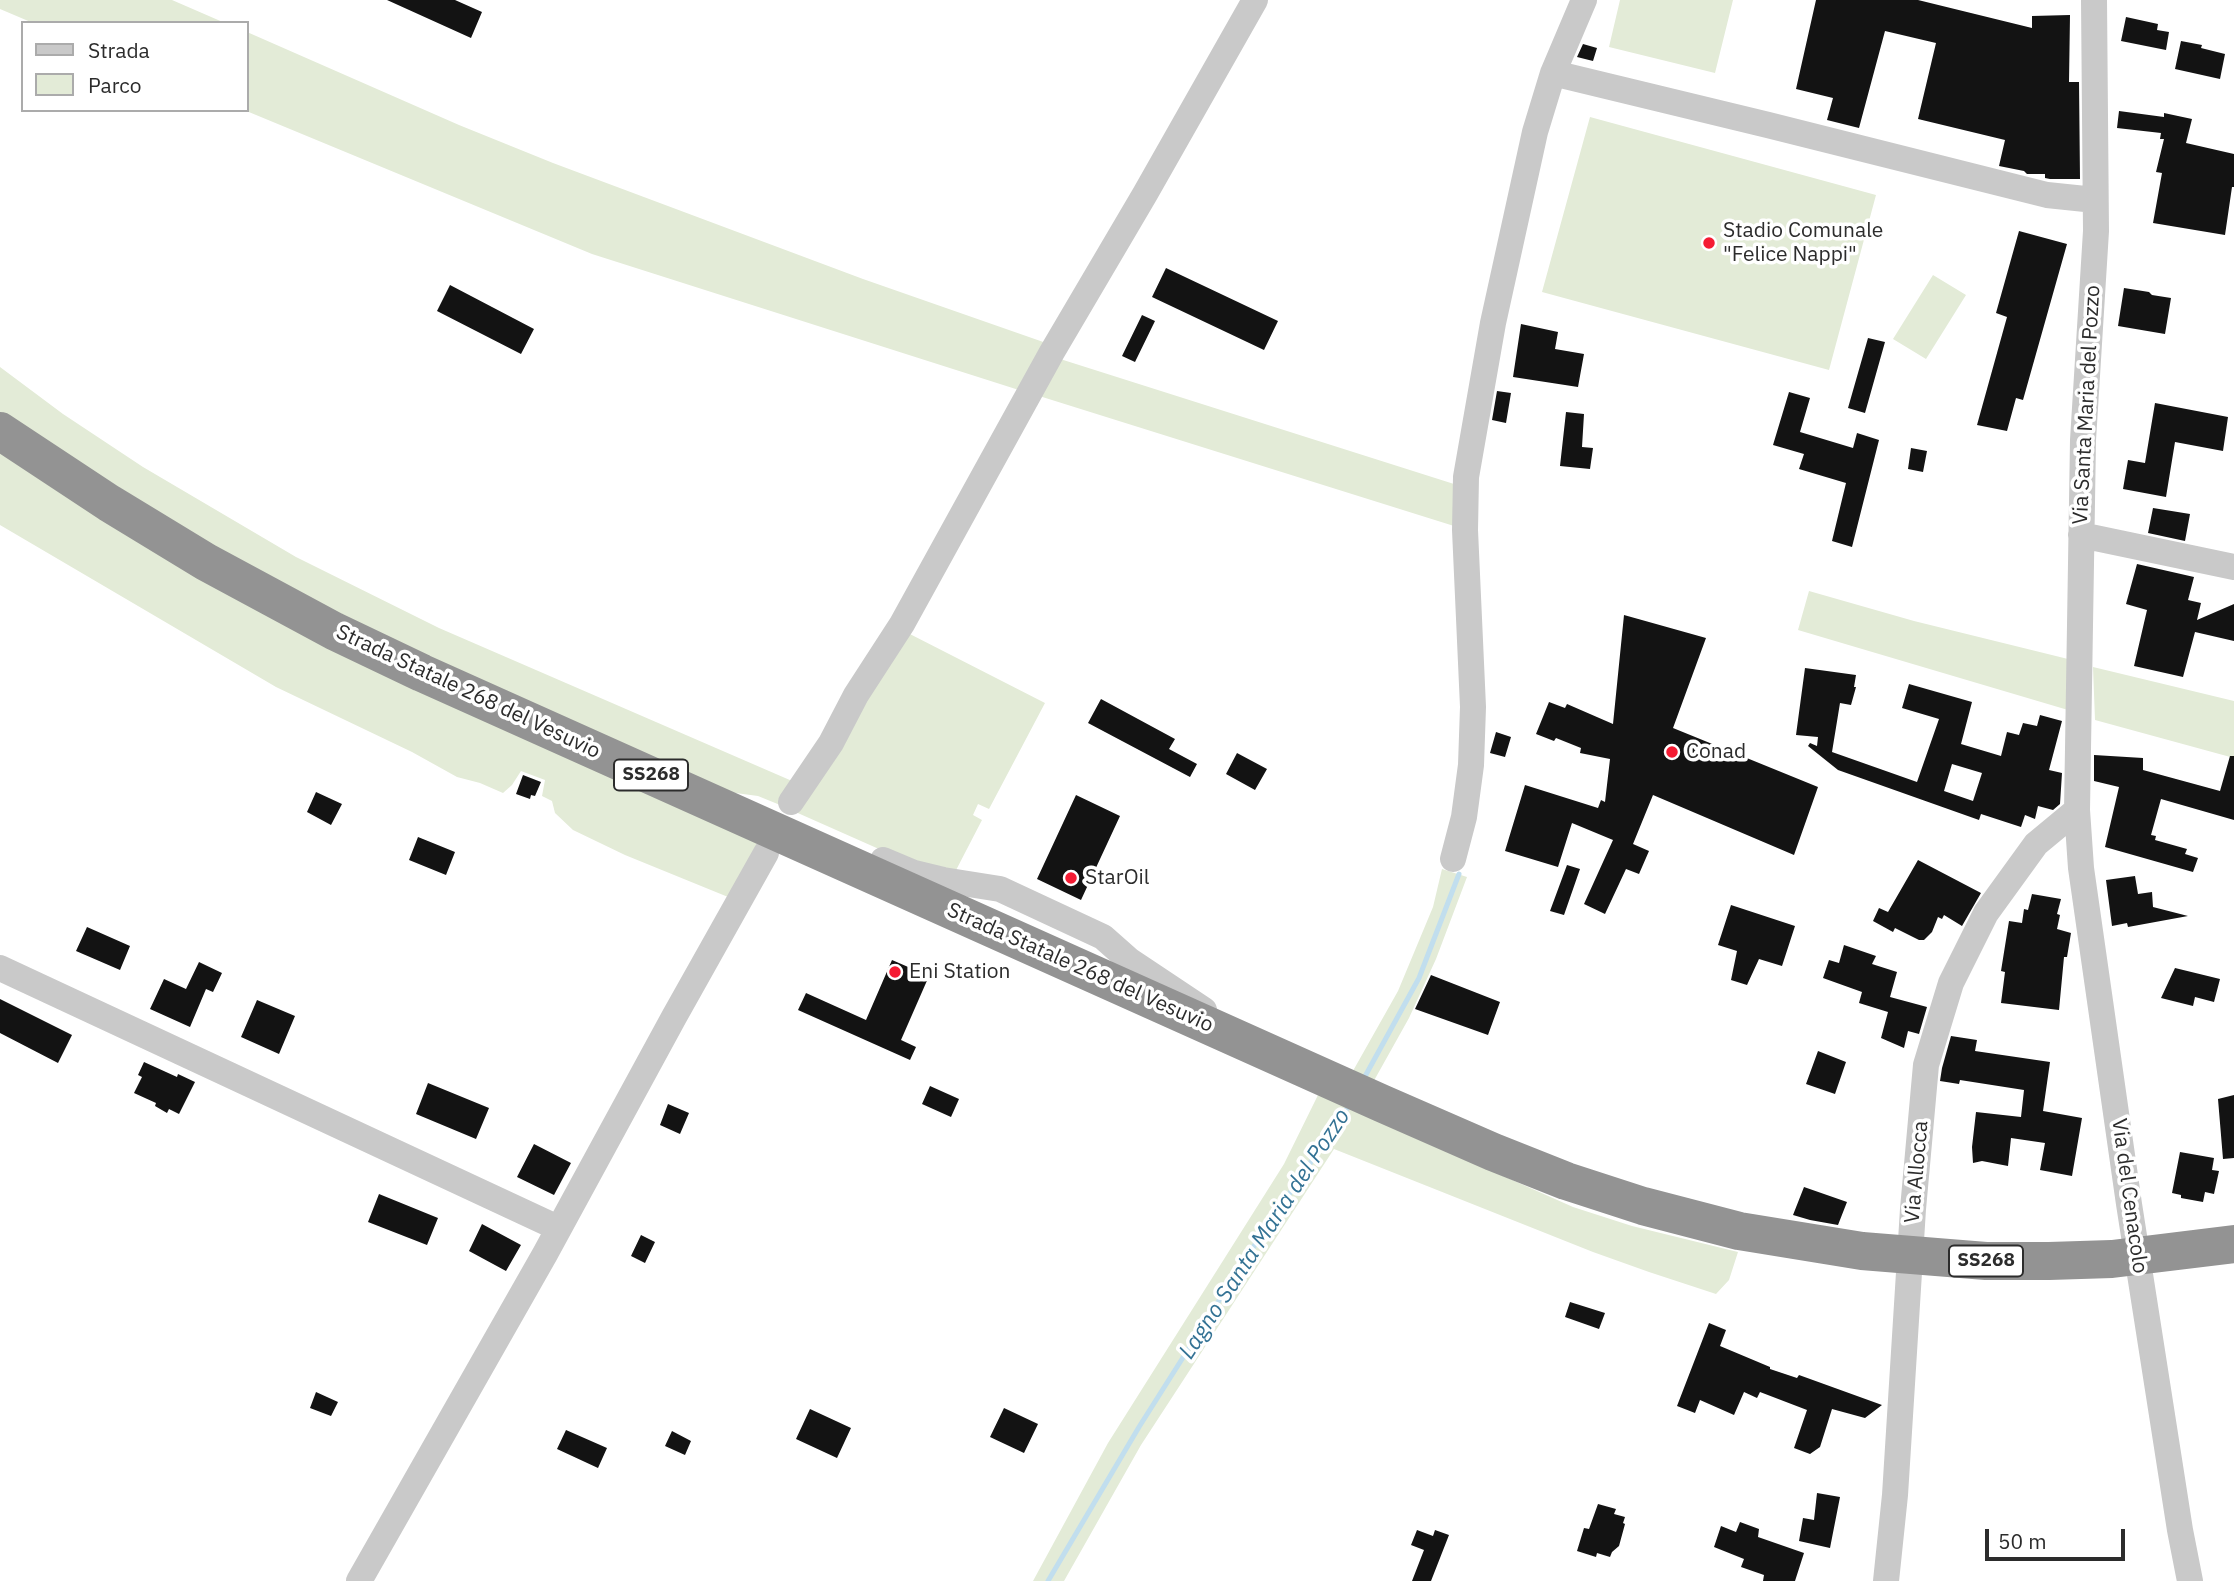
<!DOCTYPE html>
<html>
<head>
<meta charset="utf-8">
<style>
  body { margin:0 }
  #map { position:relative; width:2234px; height:1581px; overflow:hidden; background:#fff; font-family:"IBM Plex Sans",sans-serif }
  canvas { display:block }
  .legend { position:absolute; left:21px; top:21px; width:228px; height:91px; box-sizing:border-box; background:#fff; border:2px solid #ababab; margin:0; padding:9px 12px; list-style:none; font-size:21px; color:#2c2c2c }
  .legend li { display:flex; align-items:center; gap:14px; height:35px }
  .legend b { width:35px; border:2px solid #ababab }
  .scale { position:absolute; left:1985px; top:1529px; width:140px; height:32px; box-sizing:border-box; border:4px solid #2c2c2c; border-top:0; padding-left:9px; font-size:21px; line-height:24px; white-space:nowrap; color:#2c2c2c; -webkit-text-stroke:5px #fff; paint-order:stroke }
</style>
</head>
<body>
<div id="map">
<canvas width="2234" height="1581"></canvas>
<ul class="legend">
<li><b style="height:9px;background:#c9c9c9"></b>Strada</li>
<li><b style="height:19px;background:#e3ebd7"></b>Parco</li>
</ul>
<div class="scale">50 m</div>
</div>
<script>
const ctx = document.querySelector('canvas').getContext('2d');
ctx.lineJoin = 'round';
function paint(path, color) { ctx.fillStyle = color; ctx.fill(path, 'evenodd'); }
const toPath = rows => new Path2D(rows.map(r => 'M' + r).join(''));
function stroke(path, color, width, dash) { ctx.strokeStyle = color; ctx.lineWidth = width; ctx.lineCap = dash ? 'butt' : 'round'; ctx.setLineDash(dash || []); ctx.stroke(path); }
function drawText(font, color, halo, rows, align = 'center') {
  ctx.font = font + ' "IBM Plex Sans",sans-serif'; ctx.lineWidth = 7; ctx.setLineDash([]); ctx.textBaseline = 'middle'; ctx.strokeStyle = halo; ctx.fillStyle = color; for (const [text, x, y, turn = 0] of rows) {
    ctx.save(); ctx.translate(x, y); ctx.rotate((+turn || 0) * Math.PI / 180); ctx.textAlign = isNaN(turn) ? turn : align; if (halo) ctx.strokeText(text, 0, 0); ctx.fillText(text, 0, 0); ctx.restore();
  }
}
paint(toPath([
  [0,0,172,0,225,23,33,23,0,9],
  [1620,0,1733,0,1715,73,1609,47],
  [247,32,459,125,553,163,863,279,1049,344,1022,391,592,254,244,110,247,110],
  [1590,117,1876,195,1829,370,1542,292],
  [1933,275,1966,295,1926,359,1893,339],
  [1057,358,1454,484,1454,526,1036,395],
  [0,367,63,414,143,467,296,557,439,628,799,784,785,807,758,796,728,792,295,597,0,413],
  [0,448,765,844,733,899,625,855,573,830,555,813,552,801,542,796,545,780,521,771,512,785,503,793,480,783,457,777,412,752,276,687,0,525],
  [1809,591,1914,621,2068,659,2068,710,1798,630],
  [902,630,1045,703,989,809,978,804,973,815,982,820,953,876,915,865,791,810],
  [2093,667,2234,701,2234,758,2095,720],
  [1442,869,1467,877,1436,959,1409,1018,1357,1111,1573,1207,1632,1226,1738,1252,1729,1280,1716,1294,1649,1272,1593,1252,1334,1149,1141,1445,1064,1581,1033,1581,1108,1443,1284,1164,1318,1095,1336,1101,1398,991,1433,907]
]), '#e3ebd7');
stroke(toPath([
  [1363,1080,1419,978,1459,874],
  [1048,1581,1139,1427,1246,1258,1350,1104]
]), '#c1deee', 5);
paint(toPath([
  [387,0,455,0,482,12,471,38],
  [1816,0,1918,0,2032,28,2032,16,2070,15,2069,82,2079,82,2080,179,2050,179,2045,178,2045,174,2027,174,2024,171,1999,166,2005,140,1918,119,1936,43,1885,31,1859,128,1827,120,1833,98,1796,89],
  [2126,17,2158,24,2157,30,2169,32,2166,50,2121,41],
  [2181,41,2202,45,2201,48,2225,54,2220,79,2175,69],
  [1583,44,1597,48,1593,61,1577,57],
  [2119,111,2164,117,2164,113,2192,119,2186,143,2234,154,2234,187,2232,187,2225,235,2153,223,2162,173,2156,172,2164,139,2160,139,2161,133,2117,128],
  [2019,231,2067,244,2023,400,2016,398,2007,431,1977,425,2007,317,1996,313],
  [1166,268,1278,321,1264,350,1152,297],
  [450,285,534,329,521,354,437,311],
  [2124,288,2149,292,2152,295,2171,298,2165,334,2118,326],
  [1142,315,1155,321,1135,362,1122,356],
  [1521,324,1558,332,1555,349,1584,354,1578,387,1513,377],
  [1868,338,1885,342,1865,413,1848,408],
  [1497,391,1511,393,1506,423,1492,420],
  [1789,392,1810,398,1800,432,1853,448,1857,433,1879,440,1852,547,1832,541,1846,483,1799,469,1804,454,1773,445],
  [2155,403,2228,417,2223,451,2175,442,2166,497,2123,489,2128,460,2145,463],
  [1566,412,1584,414,1582,447,1593,448,1590,469,1560,466],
  [1911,448,1927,451,1923,472,1908,469],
  [2153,508,2190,514,2185,541,2148,533],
  [2137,564,2194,577,2188,600,2201,603,2197,620,2234,604,2234,641,2195,632,2183,677,2134,666,2147,610,2126,604],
  [1624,615,1706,638,1673,728,1818,787,1794,855,1653,795,1633,844,1649,851,1639,874,1626,869,1605,914,1584,904,1613,840,1572,823,1558,867,1505,851,1525,785,1598,808,1601,800,1605,802,1610,759,1580,753,1581,748,1556,738,1554,741,1536,734,1549,702,1565,708,1567,704,1613,724],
  [1805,668,1856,675,1854,687,1856,687,1851,705,1840,703,1832,752,1917,782,1939,719,1902,708,1909,684,1972,702,1961,744,2001,756,2007,732,2019,735,2023,723,2037,726,2040,715,2062,721,2049,770,2062,773,2060,804,2053,810,2038,806,2035,819,2025,815,2021,827,1981,814,1979,820,1838,770,1808,746,1810,743,1817,746,1818,737,1796,735],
  [1952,764,1982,773,1973,801,1944,791],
  [1101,699,1175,739,1169,749,1197,764,1190,777,1088,723],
  [1496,732,1511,737,1505,757,1490,753],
  [1237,753,1267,769,1255,790,1226,774],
  [2094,755,2143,758,2143,770,2220,791,2230,756,2234,756,2234,820,2161,799,2151,835,2156,836,2155,840,2187,849,2185,854,2198,858,2193,872,2105,847,2119,787,2094,781],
  [523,775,541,782,535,796,531,795,530,799,516,794],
  [316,792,342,804,331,825,307,812],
  [1076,795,1120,816,1081,900,1037,879],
  [418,837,455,852,446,875,409,860],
  [1918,860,1981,893,1962,926,1944,915,1942,919,1938,917,1932,932,1924,940,1919,940,1895,928,1893,932,1873,921,1879,908,1888,912],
  [1567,865,1580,869,1564,915,1550,911],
  [2135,876,2138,894,2152,892,2153,907,2188,916,2128,927,2127,923,2112,926,2106,880],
  [2032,894,2061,899,2057,914,2060,915,2057,929,2071,933,2067,957,2064,957,2059,1010,2001,1003,2005,972,2001,971,2009,921,2022,923,2024,909,2028,910],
  [1731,905,1795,926,1782,966,1759,959,1747,985,1731,980,1737,951,1718,945],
  [87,927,130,946,120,970,76,951],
  [1844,945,1876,956,1872,964,1897,972,1890,997,1927,1007,1919,1034,1908,1031,1904,1048,1881,1038,1888,1012,1859,1003,1862,992,1823,978,1829,960,1839,963],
  [892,960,929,976,901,1040,916,1047,910,1060,798,1010,806,993,866,1020],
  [199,962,222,973,213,992,206,989,190,1027,150,1009,164,979,186,989],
  [2175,968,2220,979,2214,1002,2195,997,2193,1006,2161,998],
  [1431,975,1500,1002,1488,1035,1415,1009],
  [0,999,72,1035,58,1063,0,1033],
  [257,1000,295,1016,279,1054,241,1037],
  [1951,1036,1977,1040,1975,1051,2050,1062,2043,1111,2082,1118,2072,1176,2040,1170,2045,1143,2011,1138,2008,1166,1982,1161,1973,1163,1972,1147,1976,1112,2021,1117,2024,1090,1960,1080,1959,1084,1940,1081,1942,1068],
  [1818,1051,1846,1062,1835,1094,1806,1084],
  [144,1062,177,1077,178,1074,195,1082,179,1114,169,1109,167,1113,155,1106,156,1103,134,1093,142,1077,138,1075],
  [428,1083,489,1108,476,1139,416,1114],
  [930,1086,959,1099,951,1117,922,1104],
  [2234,1095,2234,1158,2223,1159,2218,1099],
  [668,1104,689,1113,680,1134,660,1125],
  [534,1144,571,1163,554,1195,517,1177],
  [2180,1152,2214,1158,2212,1170,2219,1171,2214,1194,2205,1192,2203,1202,2181,1198,2181,1195,2172,1193],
  [1804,1187,1847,1202,1838,1225,1810,1220,1793,1215],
  [379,1194,438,1218,427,1245,368,1222],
  [482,1224,521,1245,506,1271,469,1251],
  [641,1235,655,1242,645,1263,631,1256],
  [1570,1302,1605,1313,1599,1329,1565,1317],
  [1709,1323,1726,1330,1720,1346,1770,1367,1770,1369,1797,1378,1799,1375,1882,1405,1865,1418,1832,1409,1820,1447,1810,1454,1794,1448,1807,1410,1760,1392,1757,1398,1744,1392,1734,1415,1700,1400,1695,1413,1677,1406],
  [316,1392,338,1402,331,1416,310,1408],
  [1004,1408,1038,1424,1024,1453,990,1437],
  [810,1409,851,1428,837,1458,796,1439],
  [566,1430,607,1448,598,1468,557,1449],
  [672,1431,691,1441,685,1455,665,1446],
  [1817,1493,1840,1497,1830,1548,1799,1541,1803,1518,1814,1520],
  [1598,1504,1616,1509,1614,1514,1625,1517,1623,1523,1625,1524,1619,1546,1612,1552,1610,1557,1597,1553,1596,1557,1577,1551,1584,1528,1589,1529],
  [1740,1522,1759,1529,1758,1537,1804,1553,1795,1581,1763,1581,1764,1575,1741,1567,1744,1559,1714,1547,1721,1526,1736,1532],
  [1417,1530,1433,1536,1435,1530,1449,1535,1431,1581,1412,1581,1424,1550,1411,1545]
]), '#131313');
stroke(toPath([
  [2094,0,2096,231,2083,440,2077,810,2081,868,2129,1204,2180,1530,2190,1581],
  [1553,73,1768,125,2047,195,2095,200],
  [2081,535,2234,567],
  [791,802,831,743,856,695,902,624,1052,352,1145,194,1255,0],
  [1453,859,1464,817,1471,765,1473,707,1465,530,1466,477,1493,323,1535,132,1553,73,1584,0],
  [883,860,914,873,943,880,1000,889,1103,937,1129,960,1204,1010],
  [0,968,558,1228],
  [359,1581,545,1254,674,1017,766,853],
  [1886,1581,1895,1495,1913,1209,1926,1065,1951,983,1986,913,2036,844,2077,810]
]), '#c9c9c9', 26);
stroke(toPath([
  [0,431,109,503,206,562,334,631,422,673,1381,1103,1493,1152,1566,1181,1643,1206,1739,1231,1862,1251,1986,1261,2049,1261,2112,1259,2234,1244]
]), '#939393', 38);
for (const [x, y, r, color] of [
  [1709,243,7,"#f51b33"],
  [1672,752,7,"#f51b33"],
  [1071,878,7,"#f51b33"],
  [895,972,7,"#f51b33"]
]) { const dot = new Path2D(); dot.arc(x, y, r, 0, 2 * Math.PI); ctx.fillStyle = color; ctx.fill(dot); stroke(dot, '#fff', 2.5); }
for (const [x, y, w] of [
  [651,775,74],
  [1986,1261,74]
]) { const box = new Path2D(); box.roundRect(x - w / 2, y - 15.5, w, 31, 5); ctx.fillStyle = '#fff'; ctx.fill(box); stroke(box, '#2c2c2c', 2); }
drawText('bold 19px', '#2c2c2c', null, [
  ["SS268",651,775],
  ["SS268",1986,1261]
]);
drawText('21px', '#2c2c2c', '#fff', [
  ["Stadio Comunale",1723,231],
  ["\"Felice Nappi\"",1723,255],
  ["Conad",1686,752],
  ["StarOil",1085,878],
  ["Eni Station",909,972]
], 'left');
drawText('21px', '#2c2c2c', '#fff', [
  ["Via Santa Maria del Pozzo",2087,405,-87],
  ["Strada Statale 268 del Vesuvio",468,692,25],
  ["Strada Statale 268 del Vesuvio",1080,968,24],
  ["Via Allocca",1917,1172,-85],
  ["Via del Cenacolo",2129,1196,82]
]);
drawText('italic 23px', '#337294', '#fff', [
  ["Lagno Santa Maria del Pozzo",1265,1234,-57]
]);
</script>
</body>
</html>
